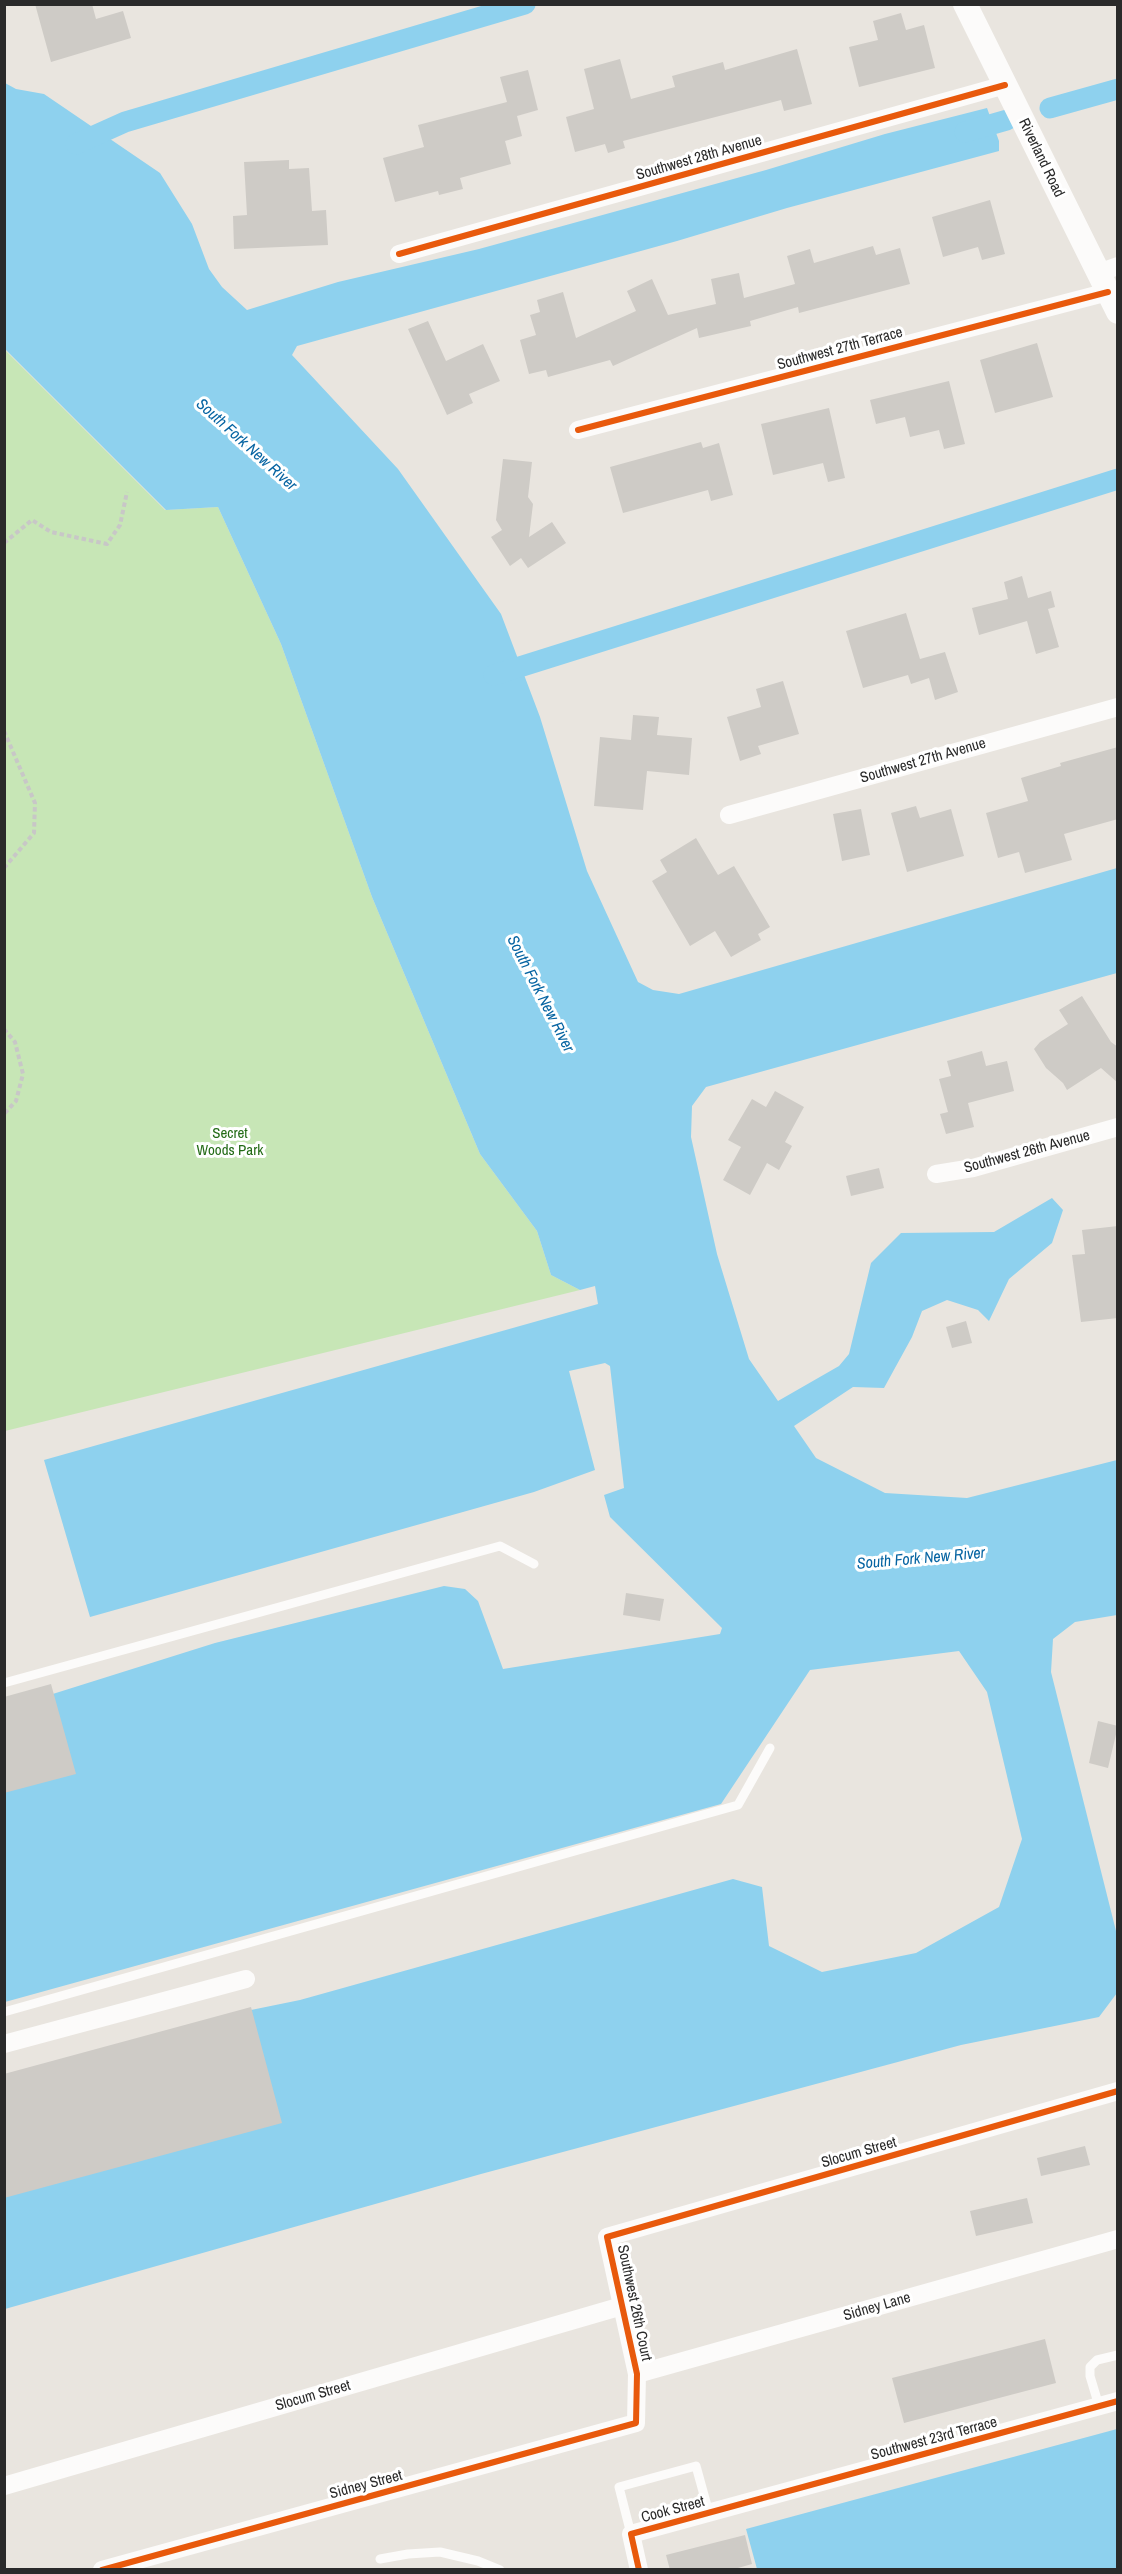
<!DOCTYPE html>
<html>
<head>
<meta charset="utf-8">
<style>
  body { margin:0 }
  #map { position:relative; width:1122px; height:2574px; overflow:hidden; background:#e9e5df; font-family:"Archivo Narrow",sans-serif }
  canvas { display:block }
  .frame { position:absolute; inset:0; border:6px solid #2a2a2a; pointer-events:none }
</style>
</head>
<body>
<div id="map">
<canvas width="1122" height="2574"></canvas>
<div class="frame"></div>
</div>
<script>
const ctx = document.querySelector('canvas').getContext('2d');
ctx.lineJoin = 'round';
function paint(path, color) { ctx.fillStyle = color; ctx.fill(path, 'evenodd'); }
const toPath = rows => new Path2D(rows.map(r => 'M' + r).join(''));
function stroke(path, color, width, dash) { ctx.strokeStyle = color; ctx.lineWidth = width; ctx.lineCap = dash ? 'butt' : 'round'; ctx.setLineDash(dash || []); ctx.stroke(path); }
function drawText(font, color, halo, rows, align = 'center') {
  ctx.font = font + ' "Archivo Narrow",sans-serif'; ctx.lineWidth = 6; ctx.setLineDash([]); ctx.textBaseline = 'middle'; ctx.strokeStyle = halo; ctx.fillStyle = color; for (const [text, x, y, turn = 0] of rows) {
    ctx.save(); ctx.translate(x, y); ctx.rotate((+turn || 0) * Math.PI / 180); ctx.textAlign = isNaN(turn) ? turn : align; if (halo) ctx.strokeText(text, 0, 0); ctx.fillText(text, 0, 0); ctx.restore();
  }
}
paint(toPath([
  [4,349,165,510,218,507,281,644,372,897,480,1154,537,1231,551,1275,580,1290,5,1431]
]), '#c7e6b6');
paint(toPath([
  [5,83,16,89,44,94,160,173,192,224,209,269,222,287,247,310,338,282,479,249,766,170,885,134,987,108,999,141,999,151,787,208,677,241,297,346,292,355,398,469,501,614,540,717,587,871,638,982,653,990,679,994,1117,868,1117,973,706,1087,692,1106,691,1137,717,1254,749,1359,778,1401,839,1366,849,1354,871,1263,901,1233,994,1232,1052,1198,1063,1210,1052,1243,1009,1279,989,1321,978,1310,947,1300,922,1311,912,1337,884,1388,853,1387,794,1426,816,1458,885,1493,967,1498,1117,1460,1117,1615,1075,1622,1053,1639,1051,1672,1117,1935,1117,1993,1099,2017,961,2045,481,2174,5,2309,5,2076,251,2010,300,2000,733,1879,762,1887,769,1946,822,1972,916,1953,999,1907,1022,1839,987,1692,959,1651,810,1670,721,1804,5,2002,5,1709,215,1643,444,1586,465,1589,478,1601,503,1669,720,1634,722,1628,610,1517,604,1495,624,1488,610,1366,605,1363,569,1371,595,1470,534,1492,90,1617,44,1460,598,1304,595,1286,580,1290,551,1275,537,1231,480,1154,372,897,281,644,218,507,166,510,5,349],
  [1117,2429,1117,2569,757,2569,746,2529]
]), '#8ed1ee');
stroke(toPath([
  [1050,108,1118,89],
  [965,132,1007,120],
  [76,144,125,122,525,4],
  [494,675,1118,479]
]), '#8ed1ee', 21);
paint(toPath([
  [35,4,92,4,96,19,123,11,131,38,51,62],
  [901,13,906,30,924,25,935,68,859,87,849,47,878,40,873,21],
  [797,49,812,104,784,111,781,100,623,141,625,148,608,153,605,144,575,152,566,117,594,109,584,69,620,59,631,99,675,87,672,76,723,62,725,70],
  [528,70,538,110,517,116,522,136,505,141,511,164,460,178,463,189,439,195,438,191,395,202,383,158,424,147,418,125,507,102,500,77],
  [289,160,289,169,309,168,312,211,326,210,328,245,234,249,233,216,247,215,244,162],
  [990,200,1005,254,982,260,978,247,943,257,932,217],
  [873,246,876,255,900,248,910,284,799,313,798,307,750,321,751,326,699,338,697,328,613,366,610,360,548,377,546,370,529,374,520,340,536,335,530,315,540,312,537,300,563,292,576,338,636,311,627,291,652,279,668,315,716,304,711,279,739,273,744,298,795,284,787,256,810,249,814,263],
  [428,321,446,361,483,344,500,381,469,394,473,403,447,415,408,329],
  [1037,343,1053,397,995,413,980,360],
  [949,381,965,444,944,449,939,430,910,437,905,417,876,424,870,400],
  [829,408,845,478,828,482,823,463,773,475,761,424],
  [701,442,703,448,719,443,733,495,711,501,708,490,623,513,610,467],
  [503,459,532,462,528,497,533,504,529,537,552,522,566,543,528,568,521,558,510,566,491,537,502,530,496,520],
  [1022,576,1028,598,1051,591,1055,607,1048,609,1059,647,1036,654,1027,621,979,635,972,608,1008,599,1004,582],
  [906,613,920,659,945,652,958,692,935,700,929,678,911,684,908,675,863,688,846,631],
  [783,681,799,734,758,746,761,754,740,761,727,717,761,707,756,689],
  [633,715,659,717,657,735,692,738,689,775,647,771,643,810,594,806,600,737,631,740],
  [1118,747,1118,819,1064,834,1072,860,1025,873,1019,852,998,858,986,813,1028,801,1021,778,1061,766,1060,763],
  [916,806,920,818,951,809,964,856,907,872,891,813],
  [861,809,870,855,842,861,833,814],
  [696,838,718,875,734,866,770,927,758,934,761,940,731,957,715,931,690,946,652,881,667,872,660,860],
  [1082,996,1111,1042,1118,1047,1118,1083,1101,1068,1067,1090,1063,1083,1046,1068,1034,1049,1040,1042,1068,1024,1059,1010],
  [982,1051,986,1066,1007,1061,1014,1091,968,1103,974,1127,946,1134,940,1114,948,1112,939,1079,951,1076,947,1061],
  [775,1091,804,1107,785,1142,792,1146,779,1170,767,1163,750,1195,723,1180,741,1147,728,1140,752,1099,766,1107],
  [879,1168,884,1188,851,1196,846,1176],
  [1118,1226,1118,1318,1081,1322,1072,1255,1085,1254,1082,1230],
  [966,1321,972,1343,952,1348,946,1327],
  [626,1593,664,1599,660,1621,623,1615],
  [51,1684,76,1774,4,1793,4,1697],
  [1098,1721,1118,1726,1108,1768,1089,1763],
  [251,2007,282,2123,4,2198,4,2074],
  [1085,2146,1090,2165,1041,2176,1037,2158],
  [1027,2198,1033,2223,976,2236,970,2211],
  [1045,2339,1056,2383,904,2423,892,2378],
  [745,2535,752,2564,731,2570,670,2570,666,2555]
]), '#cecbc6');
stroke(toPath([
  [4,543,32,520,51,532,107,544,120,525,127,492],
  [4,731,35,803,34,833,4,868],
  [4,1029,15,1042,23,1074,16,1101,4,1114]
]), '#c8c7c7', 4, [4.5, 3]);
stroke(toPath([
  [4,1683,500,1546,534,1564],
  [4,2012,738,1805,770,1748],
  [1099,2406,1090,2376,1090,2367,1097,2360,1118,2355],
  [631,2534,619,2487,696,2466,709,2513],
  [380,2559,408,2554,440,2552,478,2561,500,2570]
]), '#fcfbfa', 9);
stroke(toPath([
  [399,254,1005,85],
  [1098,273,1118,266],
  [578,430,1108,292],
  [729,815,1118,707],
  [936,1174,973,1168,1118,1127],
  [4,2044,246,1979],
  [637,2374,1118,2239],
  [4,2486,622,2306],
  [102,2570,636,2423,637,2374,607,2237,1118,2091],
  [639,2570,631,2534,1118,2401]
]), '#fcfbfa', 18);
stroke(toPath([
  [965,4,1118,312]
]), '#fcfbfa', 24);
stroke(toPath([
  [399,254,1005,85],
  [578,430,1108,292],
  [102,2570,636,2423,637,2374,607,2237,1118,2091],
  [639,2570,631,2534,1118,2401]
]), '#e8590c', 6);
drawText('15px', '#2a2a2a', '#fff', [
  ["Southwest 28th Avenue",699,158,-16],
  ["Riverland Road",1041,158,64],
  ["Southwest 27th Terrace",840,349,-15],
  ["Southwest 27th Avenue",923,761,-16],
  ["Southwest 26th Avenue",1027,1152,-15],
  ["Slocum Street",859,2153,-16],
  ["Southwest 26th Court",634,2303,78],
  ["Sidney Lane",877,2307,-16],
  ["Slocum Street",313,2396,-16],
  ["Southwest 23rd Terrace",934,2439,-15],
  ["Sidney Street",366,2485,-15],
  ["Cook Street",673,2510,-15]
]);
drawText('15px', '#236b16', '#fff', [
  ["Secret",230,1134],
  ["Woods Park",230,1151]
]);
drawText('italic 16px', '#0664a2', '#fff', [
  ["South Fork New River",246,445,42],
  ["South Fork New River",540,994,63],
  ["South Fork New River",921,1559,-5]
]);
</script>
</body>
</html>
